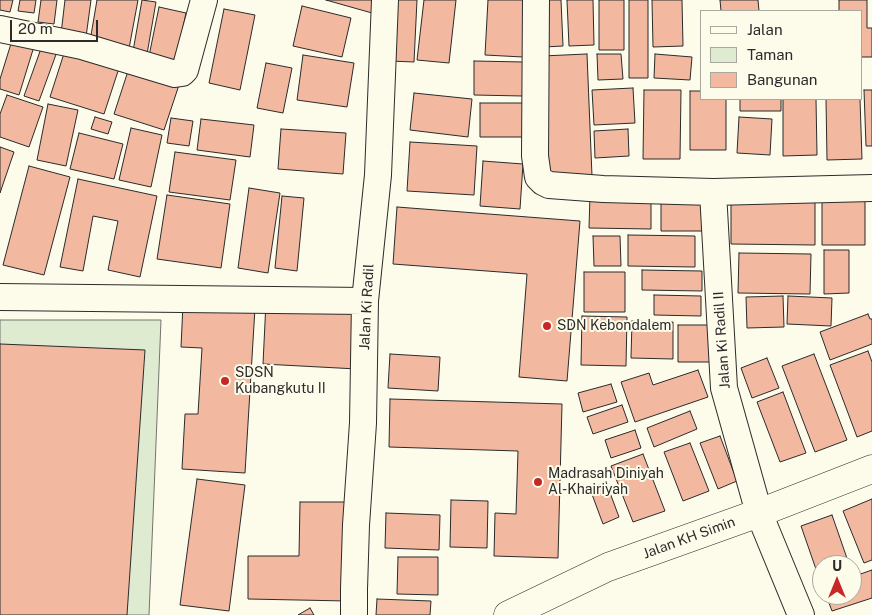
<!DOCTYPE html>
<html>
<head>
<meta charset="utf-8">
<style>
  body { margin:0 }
  #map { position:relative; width:872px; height:615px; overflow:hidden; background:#fdfbea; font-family:"Public Sans",sans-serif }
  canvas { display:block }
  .legend { position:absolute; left:700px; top:10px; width:162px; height:90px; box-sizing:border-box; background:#fdfbea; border:1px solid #a9a89e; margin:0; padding:6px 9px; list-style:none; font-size:15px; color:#2b2b2b }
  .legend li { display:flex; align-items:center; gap:10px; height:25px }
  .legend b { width:25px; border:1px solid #a9a89e }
  .north { position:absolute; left:812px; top:555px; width:50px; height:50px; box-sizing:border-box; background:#fdfbea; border:1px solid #a9a89e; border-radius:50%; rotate:0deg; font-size:14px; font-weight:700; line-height:20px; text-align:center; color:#2b2b2b }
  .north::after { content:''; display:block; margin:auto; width:18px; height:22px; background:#c62828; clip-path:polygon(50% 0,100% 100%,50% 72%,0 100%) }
  .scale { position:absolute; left:10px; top:20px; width:88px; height:22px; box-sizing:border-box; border:2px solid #2b2b2b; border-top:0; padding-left:6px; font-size:15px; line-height:18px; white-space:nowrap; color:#2b2b2b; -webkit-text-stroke:4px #fdfbea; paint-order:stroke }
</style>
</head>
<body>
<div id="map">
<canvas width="872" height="615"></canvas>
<ul class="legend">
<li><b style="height:6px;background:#fdfbea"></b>Jalan</li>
<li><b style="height:14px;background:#deebd1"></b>Taman</li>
<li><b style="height:14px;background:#f2b8a0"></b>Bangunan</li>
</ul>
<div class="north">U</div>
<div class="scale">20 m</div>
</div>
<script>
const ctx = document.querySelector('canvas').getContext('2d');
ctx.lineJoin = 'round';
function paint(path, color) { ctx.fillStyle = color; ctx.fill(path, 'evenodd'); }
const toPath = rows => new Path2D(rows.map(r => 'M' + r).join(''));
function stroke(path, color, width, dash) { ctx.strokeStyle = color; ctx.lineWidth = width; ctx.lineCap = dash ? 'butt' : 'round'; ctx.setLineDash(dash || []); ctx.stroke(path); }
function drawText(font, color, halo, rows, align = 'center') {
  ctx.font = font + ' "Public Sans",sans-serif'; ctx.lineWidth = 4; ctx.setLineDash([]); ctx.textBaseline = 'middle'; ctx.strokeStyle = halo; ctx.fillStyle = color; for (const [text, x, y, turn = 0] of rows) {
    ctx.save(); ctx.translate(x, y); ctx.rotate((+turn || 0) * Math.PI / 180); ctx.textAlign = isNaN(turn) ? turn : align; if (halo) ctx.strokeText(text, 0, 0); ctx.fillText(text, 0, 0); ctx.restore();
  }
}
const green = toPath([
  [0,320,161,320,149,615,0,615,0,320]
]);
paint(green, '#deebd1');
stroke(green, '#74746e', 1);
const building = toPath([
  [0,0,13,0,10,12,0,10,0,0],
  [20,0,36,0,34,13,18,11,20,0],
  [41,0,57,0,54,24,38,22,41,0],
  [65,0,91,0,86,37,61,34,65,0],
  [97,0,138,0,128,54,89,47,97,0],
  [142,0,156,2,146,60,132,57,142,0],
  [326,0,375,0,372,13,326,0],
  [394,0,417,0,414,62,390,61,394,0],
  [424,0,456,0,449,63,417,60,424,0],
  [488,0,526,0,523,57,485,55,488,0],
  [543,0,561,0,563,46,544,47,543,0],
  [567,0,593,0,594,45,569,46,567,0],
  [599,0,624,0,624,50,599,50,599,0],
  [629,0,648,0,648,78,629,78,629,0],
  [652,0,682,0,683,46,653,47,652,0],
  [720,0,758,0,759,11,721,11,720,0],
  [839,0,867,0,867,28,872,28,872,57,861,57,861,11,839,11,839,0],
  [302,6,351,18,342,57,293,46,302,6],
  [159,7,186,13,176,61,149,56,159,7],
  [224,9,255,15,240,90,209,83,224,9],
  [14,34,36,40,19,95,0,89,0,79,14,34],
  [43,43,58,49,39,101,24,96,43,43],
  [67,44,121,62,104,114,50,97,67,44],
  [587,54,592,176,547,178,542,56,587,54],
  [597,54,621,54,623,79,598,80,597,54],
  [655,54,692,57,690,80,654,78,655,54],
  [303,55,354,63,347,107,297,100,303,55],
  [474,61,524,62,523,96,474,95,474,61],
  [266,63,292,68,283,113,257,108,266,63],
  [130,65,180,82,164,130,114,114,130,65],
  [633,88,635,123,594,125,592,90,633,88],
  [644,90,681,90,680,159,643,159,644,90],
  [864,90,872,90,872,146,866,146,864,90],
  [690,91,701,91,701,99,726,99,726,150,690,150,690,91],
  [414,93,472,99,468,137,410,130,414,93],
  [7,95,43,107,29,147,0,137,0,114,7,95],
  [740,99,781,99,781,111,740,111,740,99],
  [783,99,816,99,817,155,783,156,783,99],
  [826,99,860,99,862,159,827,160,826,99],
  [480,103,523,103,523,137,480,137,480,103],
  [48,104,78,110,66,166,37,160,48,104],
  [95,117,112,122,108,134,91,129,95,117],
  [739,117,772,119,770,155,737,153,739,117],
  [171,118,193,121,189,146,167,143,171,118],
  [201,119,254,125,250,157,197,150,201,119],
  [131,128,162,135,151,187,119,180,131,128],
  [281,129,346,133,343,174,278,169,281,129],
  [628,129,629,156,595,158,594,131,628,129],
  [79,133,123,144,114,179,70,169,79,133],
  [410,142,477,146,474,195,407,191,410,142],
  [0,147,14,152,0,193,0,147],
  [175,152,236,160,230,200,169,192,175,152],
  [483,161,523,164,520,209,480,206,483,161],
  [29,166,70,177,44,275,3,265,29,166],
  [78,179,157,196,140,277,108,270,118,221,93,216,83,271,60,267,78,179],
  [249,188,280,193,268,273,238,268,249,188],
  [167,195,230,204,221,268,157,259,167,195],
  [590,195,651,196,651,229,589,228,590,195],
  [282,196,304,198,297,271,275,268,282,196],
  [661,196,709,197,709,231,661,231,661,196],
  [822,196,865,196,865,245,822,245,822,196],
  [731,198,815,199,815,245,731,244,731,198],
  [397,207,580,221,567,381,519,377,527,274,393,264,397,207],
  [628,235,695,236,695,267,628,266,628,235],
  [593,236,620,236,621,266,594,266,593,236],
  [824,250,849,250,849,293,824,294,824,250],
  [739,253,811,254,810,294,738,293,739,253],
  [642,270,702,271,702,291,642,290,642,270],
  [584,272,625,272,625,312,584,312,584,272],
  [654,295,701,296,701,316,654,315,654,295],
  [783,296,784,327,747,328,746,297,783,296],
  [788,296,832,298,831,326,787,324,788,296],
  [266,302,360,307,357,369,263,364,266,302],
  [183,304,255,308,245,473,182,469,185,414,198,414,202,348,181,347,183,304],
  [868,314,870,319,872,319,872,344,830,360,820,332,868,314],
  [582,316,627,317,626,366,581,365,582,316],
  [632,321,673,322,673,359,631,358,632,321],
  [678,325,710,325,710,362,678,362,678,325],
  [0,344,145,350,127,615,0,615,0,344],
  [868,351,872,362,872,431,857,437,830,365,868,351],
  [390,354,440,357,438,391,388,388,390,354],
  [814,354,847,440,815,452,782,366,814,354],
  [767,358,779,388,752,398,741,368,767,358],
  [698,370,708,397,635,422,621,382,649,373,653,385,698,370],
  [611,384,617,402,583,412,578,393,611,384],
  [783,392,806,453,780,462,757,402,783,392],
  [390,399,562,404,558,558,494,556,495,513,516,514,518,451,389,447,390,399],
  [622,405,628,422,593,434,587,417,622,405],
  [690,411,697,429,654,447,647,428,690,411],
  [635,430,641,448,611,458,605,440,635,430],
  [720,436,737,481,718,489,700,443,720,436],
  [690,443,709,491,683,501,664,452,690,443],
  [643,454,665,511,633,522,611,466,643,454],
  [197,479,245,485,229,611,180,605,197,479],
  [606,482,619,517,603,524,590,489,606,482],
  [872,499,872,560,864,563,843,511,872,499],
  [451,500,488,501,487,548,450,547,451,500],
  [300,502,348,502,347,601,248,599,248,556,299,556,300,502],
  [386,513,440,515,439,550,385,548,386,513],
  [832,515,849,564,822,565,822,573,818,575,801,526,832,515],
  [398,557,438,557,438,595,397,594,398,557],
  [872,570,872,598,832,611,826,595,852,595,852,577,872,570],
  [377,599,431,601,430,615,376,615,377,599],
  [310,608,314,615,298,615,310,608]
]);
paint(building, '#f2b8a0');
stroke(building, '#2b2b2b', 1);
const street = toPath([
  [536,0,535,156,538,177,543,182,549,185,603,189,713,192,872,188],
  [0,29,82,46,175,74,182,73,185,70,204,0],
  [713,192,724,388,759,513,801,615],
  [0,297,365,301],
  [354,615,354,589,356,525,363,423,365,301,378,175,385,0]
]);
const secondary = toPath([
  [508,615,608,567,759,513,872,469]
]);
stroke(street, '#2b2b2b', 28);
stroke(secondary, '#2b2b2b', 29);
stroke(street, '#fdfbea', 26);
stroke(secondary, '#fdfbea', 28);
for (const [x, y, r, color] of [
  [547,326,5,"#c62828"],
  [225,381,5,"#c62828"],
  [538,482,5,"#c62828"]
]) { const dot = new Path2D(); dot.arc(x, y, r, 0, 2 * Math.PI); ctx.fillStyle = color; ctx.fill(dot); stroke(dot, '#fdfbea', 2); }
drawText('14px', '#2b2b2b', '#fdfbea', [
  ["Jalan Ki Radil",367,307,-87],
  ["Jalan Ki Radil II",722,340,-94],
  ["Jalan KH Simin",689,538,-20]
]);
drawText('14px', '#2b2b2b', '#fdfbea', [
  ["SDN Kebondalem",557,326],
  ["SDSN",235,373],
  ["Kubangkutu II",235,389],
  ["Madrasah Diniyah",548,474],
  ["Al-Khairiyah",548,490]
], 'left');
</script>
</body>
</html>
